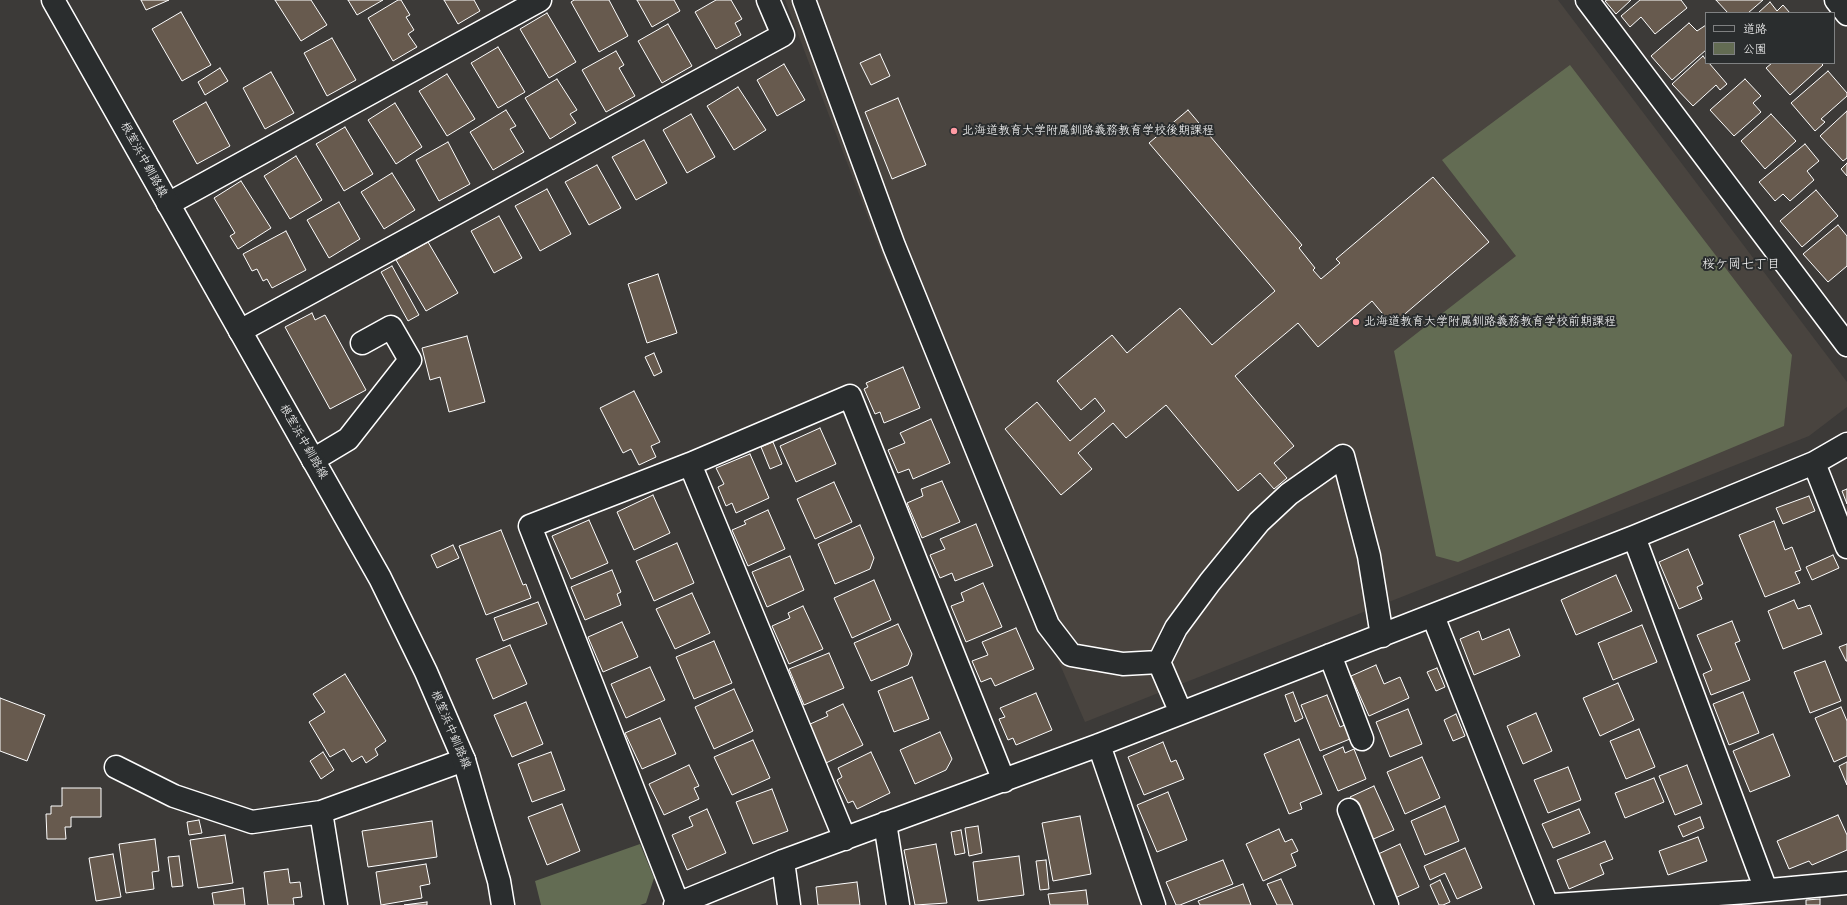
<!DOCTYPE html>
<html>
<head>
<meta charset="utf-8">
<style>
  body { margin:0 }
  #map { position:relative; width:1847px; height:905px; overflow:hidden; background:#3c3a38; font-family:"Architects Daughter","Klee One",sans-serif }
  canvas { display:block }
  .legend { position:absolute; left:1705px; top:12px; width:130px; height:52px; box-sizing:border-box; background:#2a2d2e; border:1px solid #7f8182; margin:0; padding:5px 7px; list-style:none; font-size:12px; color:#fff }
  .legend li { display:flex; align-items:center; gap:8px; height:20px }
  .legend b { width:20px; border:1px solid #7f8182 }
</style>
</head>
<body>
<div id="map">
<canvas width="1847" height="905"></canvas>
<ul class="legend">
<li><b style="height:5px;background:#2a2d2e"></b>道路</li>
<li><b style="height:11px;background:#636c53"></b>公園</li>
</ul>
</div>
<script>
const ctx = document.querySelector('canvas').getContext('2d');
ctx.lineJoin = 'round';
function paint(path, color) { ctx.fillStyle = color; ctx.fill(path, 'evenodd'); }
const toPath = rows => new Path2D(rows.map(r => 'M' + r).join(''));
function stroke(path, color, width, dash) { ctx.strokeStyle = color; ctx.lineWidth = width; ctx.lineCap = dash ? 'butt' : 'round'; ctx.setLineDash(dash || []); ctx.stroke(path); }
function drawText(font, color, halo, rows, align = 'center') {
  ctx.font = font + ' "Architects Daughter","Klee One",sans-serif'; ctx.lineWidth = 4; ctx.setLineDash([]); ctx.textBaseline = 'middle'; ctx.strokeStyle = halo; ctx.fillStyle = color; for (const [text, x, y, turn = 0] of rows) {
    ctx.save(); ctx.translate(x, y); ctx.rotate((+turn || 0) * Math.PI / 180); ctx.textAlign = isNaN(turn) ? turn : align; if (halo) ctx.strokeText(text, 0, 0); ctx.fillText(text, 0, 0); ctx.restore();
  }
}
paint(toPath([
  [785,0,1558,0,1847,382,1847,407,1809,436,1085,722,885,262]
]), '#49443f');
paint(toPath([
  [1570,65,1792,355,1784,426,1458,562,1436,556,1394,351,1516,256,1442,160],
  [640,844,654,878,646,903,640,905,541,905,535,881]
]), '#636c53');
const building = toPath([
  [141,0,169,0,146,10,141,0],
  [275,0,311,0,327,25,301,41,275,0],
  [348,0,383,0,357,15,348,0],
  [398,0,401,0,410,15,406,17,414,30,408,34,417,47,393,61,368,18,398,0],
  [444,0,474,0,480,11,458,24,444,0],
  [574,0,609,0,628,36,599,52,571,2,574,0],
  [637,0,674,0,680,11,652,27,637,0],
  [716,0,731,0,742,19,735,23,741,35,716,49,695,12,716,0],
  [1607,0,1631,0,1616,14,1605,1,1607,0],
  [1640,0,1681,0,1687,8,1655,34,1641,17,1630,27,1621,16,1640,0],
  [1716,0,1763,0,1748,13,1728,13,1716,0],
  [1770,2,1777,11,1783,5,1790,13,1758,13,1770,2],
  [181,12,211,65,182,81,152,29,181,12],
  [547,13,576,62,549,78,520,29,547,13],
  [1689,23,1697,31,1706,25,1706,50,1672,80,1651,56,1689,23],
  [668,24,692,66,662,83,638,41,668,24],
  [332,38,356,80,327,96,304,53,332,38],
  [498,47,525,92,498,108,471,63,498,47],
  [616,51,624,65,619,68,635,96,606,112,582,70,616,51],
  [880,54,890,76,871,85,860,63,880,54],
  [1703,56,1706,60,1706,63,1709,63,1727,84,1720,90,1716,85,1693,106,1672,84,1703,56],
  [1772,63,1821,63,1823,65,1790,95,1766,68,1772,63],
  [784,64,805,100,777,116,757,80,784,64],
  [220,68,228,81,205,95,198,82,220,68],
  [1828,71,1847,93,1847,96,1821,119,1825,122,1815,131,1791,103,1828,71],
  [271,72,294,113,265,129,243,88,271,72],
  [447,74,475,119,447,136,419,91,447,74],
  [557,79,577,110,570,114,576,123,550,139,525,98,557,79],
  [1745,79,1761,96,1753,103,1761,112,1734,136,1710,110,1745,79],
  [738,87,766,130,734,150,707,106,738,87],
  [898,98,926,165,892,179,865,112,898,98],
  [206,102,230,146,197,164,173,121,206,102],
  [395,103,422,147,396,164,368,120,395,103],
  [506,110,516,126,510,129,524,152,493,170,470,132,506,110],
  [1188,110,1302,245,1299,248,1315,268,1313,270,1321,279,1340,263,1336,259,1433,177,1489,242,1392,325,1372,301,1318,347,1298,323,1235,376,1294,446,1274,463,1287,478,1274,489,1260,473,1238,491,1166,405,1126,438,1113,423,1078,453,1092,469,1061,495,1005,429,1037,402,1070,441,1105,411,1095,398,1081,410,1057,381,1112,335,1127,353,1180,308,1212,345,1275,291,1149,143,1188,110],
  [1847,111,1847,158,1843,161,1820,136,1847,111],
  [691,114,715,157,687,173,663,130,691,114],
  [1771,114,1796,141,1765,169,1741,141,1771,114],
  [345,127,373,174,344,191,316,144,345,127],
  [644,140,667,183,636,200,612,157,644,140],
  [448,142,470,184,439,201,416,160,448,142],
  [1805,144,1819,161,1807,171,1814,180,1790,201,1783,194,1775,201,1759,182,1805,144],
  [296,156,322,200,290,219,264,176,296,156],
  [1847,163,1847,176,1841,169,1847,163],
  [597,165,621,208,589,225,565,182,597,165],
  [392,173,415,210,384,229,361,192,392,173],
  [241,181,271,228,238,249,230,236,235,233,214,198,241,181],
  [547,189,571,234,540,251,515,206,547,189],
  [1816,190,1838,216,1802,247,1780,221,1816,190],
  [339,202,360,239,329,258,307,220,339,202],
  [499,216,522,258,494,273,471,231,499,216],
  [1838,225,1847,236,1847,266,1828,282,1803,254,1838,225],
  [286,231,306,270,272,288,267,279,263,281,257,269,252,271,243,254,286,231],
  [428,242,458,293,426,311,396,260,428,242],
  [392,266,419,315,408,321,381,272,392,266],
  [658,274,677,333,647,343,628,284,658,274],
  [312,313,315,320,325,315,366,390,330,409,285,327,312,313],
  [467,336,485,402,449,412,440,377,430,380,422,348,467,336],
  [654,353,662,372,654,376,645,357,654,353],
  [903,367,920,408,884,423,880,412,875,414,864,389,868,387,866,383,903,367],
  [634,391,660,442,651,446,656,457,639,465,631,449,623,453,600,408,634,391],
  [931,419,950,463,913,479,909,469,898,473,888,450,905,443,900,433,931,419],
  [820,428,836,464,796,482,780,446,820,428],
  [773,442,782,464,770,469,761,447,773,442],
  [750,454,769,498,736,513,732,503,726,506,718,487,724,484,716,468,750,454],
  [942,481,960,522,922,538,907,503,923,496,921,489,942,481],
  [834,482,852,522,815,539,797,499,834,482],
  [1847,489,1847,504,1842,491,1847,489],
  [653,495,670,533,634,550,617,512,653,495],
  [1809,496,1815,511,1783,524,1776,508,1809,496],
  [768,510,785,549,748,566,732,530,746,524,744,521,768,510],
  [589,520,608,563,571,579,552,536,589,520],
  [1774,521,1785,550,1792,547,1801,570,1795,572,1800,583,1765,597,1739,535,1774,521],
  [976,524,993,566,955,581,952,573,940,578,930,555,945,549,940,539,976,524],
  [860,525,874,558,870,569,835,584,818,544,860,525],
  [501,530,523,585,526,584,531,598,486,615,459,546,501,530],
  [677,543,694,583,654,601,636,561,677,543],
  [453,545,459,558,437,568,431,555,453,545],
  [1688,549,1703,584,1697,587,1702,599,1679,609,1659,562,1688,549],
  [1833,555,1839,568,1812,580,1806,567,1833,555],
  [790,556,804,590,767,607,752,572,790,556],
  [612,570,621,592,617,594,621,605,585,620,571,587,612,570],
  [1616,575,1632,611,1576,635,1561,600,1616,575],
  [874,580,891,620,852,638,834,598,874,580],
  [983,583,1002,627,966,642,951,606,964,601,961,593,983,583],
  [692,593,710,633,675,649,656,609,692,593],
  [1794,600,1798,609,1810,605,1822,634,1783,649,1768,611,1794,600],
  [538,602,547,624,503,641,494,618,538,602],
  [803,606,823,649,789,664,772,626,790,618,788,613,803,606],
  [1732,621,1740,641,1735,643,1750,680,1711,695,1703,674,1712,670,1697,635,1732,621],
  [622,622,638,657,603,672,588,637,622,622],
  [898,624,912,654,908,665,871,681,854,643,898,624],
  [1642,625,1657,662,1613,680,1598,643,1642,625],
  [1016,628,1034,669,995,686,991,678,981,682,972,661,988,655,982,642,1016,628],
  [1509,629,1520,656,1474,675,1460,639,1479,631,1482,640,1509,629],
  [714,641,732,683,694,699,676,657,714,641],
  [1847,644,1847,661,1846,661,1839,647,1847,644],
  [510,645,527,684,493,699,476,659,510,645],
  [829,653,844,688,804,705,789,669,829,653],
  [1825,661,1841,701,1810,713,1794,672,1825,661],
  [1376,665,1384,684,1400,677,1409,698,1369,716,1351,676,1376,665],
  [650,667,665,700,626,718,611,684,650,667],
  [1437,668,1445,687,1436,691,1427,672,1437,668],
  [345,674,386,741,375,749,378,755,366,763,362,756,352,762,344,749,330,757,309,722,325,712,313,694,345,674],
  [912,677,929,719,894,732,878,691,912,677],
  [1618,683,1634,720,1600,736,1583,698,1618,683],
  [734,689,753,731,714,749,695,707,734,689],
  [1293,692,1303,718,1295,722,1285,695,1293,692],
  [1743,692,1759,733,1729,745,1713,704,1743,692],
  [1036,693,1052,730,1016,745,1013,738,1008,740,999,719,1005,717,1000,708,1036,693],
  [1327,695,1340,727,1349,723,1355,737,1320,751,1301,705,1327,695],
  [0,698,45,715,27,761,0,751,0,698],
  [526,702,543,744,512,757,494,715,526,702],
  [843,704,863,745,826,763,808,725,828,716,826,712,843,704],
  [1841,707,1847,721,1847,756,1834,762,1815,718,1841,707],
  [1408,709,1422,744,1390,757,1376,722,1408,709],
  [1536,713,1552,751,1523,764,1507,726,1536,713],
  [1456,714,1465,736,1453,741,1444,720,1456,714],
  [660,718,676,754,642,769,625,733,660,718],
  [1639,729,1655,767,1626,779,1610,741,1639,729],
  [940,732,952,759,946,770,915,784,900,750,940,732],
  [1773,734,1790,776,1750,792,1733,751,1773,734],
  [1299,739,1322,794,1300,803,1302,809,1289,814,1264,754,1299,739],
  [753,740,770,778,732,795,714,757,753,740],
  [1163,742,1171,762,1176,760,1184,779,1144,795,1128,757,1163,742],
  [1343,747,1345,753,1354,749,1366,779,1338,791,1323,756,1343,747],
  [323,752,334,770,321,779,310,761,323,752],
  [551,752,565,790,532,802,518,764,551,752],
  [871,752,890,793,857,809,853,801,848,803,837,780,842,777,838,768,871,752],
  [1422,757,1440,798,1405,814,1387,772,1422,757],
  [1847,762,1847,785,1839,766,1847,762],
  [689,765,699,786,694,788,699,799,664,815,649,784,689,765],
  [1687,765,1702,804,1675,815,1659,776,1687,765],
  [1568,767,1581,800,1548,813,1534,780,1568,767],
  [1654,778,1664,802,1625,818,1615,793,1654,778],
  [1374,786,1394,830,1369,841,1350,797,1374,786],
  [62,788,101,788,101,817,71,817,71,827,65,827,66,839,47,839,46,814,51,814,51,806,62,806,62,788],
  [772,789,788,831,753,844,736,802,772,789],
  [1168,792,1187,840,1157,852,1137,805,1168,792],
  [562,804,580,851,547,865,528,817,562,804],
  [1445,806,1459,841,1425,855,1411,821,1445,806],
  [707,809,726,853,687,870,672,835,693,826,689,817,707,809],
  [1579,809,1590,833,1553,848,1542,824,1579,809],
  [1838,815,1847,835,1847,850,1812,865,1809,861,1789,869,1777,841,1838,815],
  [1080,816,1091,874,1053,881,1042,823,1080,816],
  [1700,817,1704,828,1683,837,1678,826,1700,817],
  [199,820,202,833,189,835,187,822,199,820],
  [432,821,437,857,368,867,362,831,432,821],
  [978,826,982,853,969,856,965,828,978,826],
  [1279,829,1285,842,1292,839,1298,851,1291,854,1296,866,1263,881,1246,844,1279,829],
  [961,830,965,853,955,855,951,832,961,830],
  [225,835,233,883,198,888,190,840,225,835],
  [1698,837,1707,861,1668,875,1659,851,1698,837],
  [155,839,159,871,152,872,154,889,126,893,119,844,155,839],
  [1605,841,1613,859,1600,864,1604,874,1569,889,1557,860,1605,841],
  [936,844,947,903,915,905,904,850,936,844],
  [1400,844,1419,887,1395,898,1376,855,1400,844],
  [1465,848,1482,888,1457,899,1445,873,1430,880,1424,866,1465,848],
  [113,854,121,897,96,901,89,858,113,854],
  [179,856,183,886,172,887,168,857,179,856],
  [1019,856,1024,895,978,901,973,862,1019,856],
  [1046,860,1049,889,1040,890,1036,861,1046,860],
  [1223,860,1233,884,1180,905,1176,905,1166,882,1223,860],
  [426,864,430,884,420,886,422,898,381,905,376,872,426,864],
  [288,869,290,883,300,882,302,897,293,898,294,905,268,905,264,872,288,869],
  [1281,879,1293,905,1277,905,1267,884,1281,879],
  [1440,880,1450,902,1443,905,1439,905,1430,885,1440,880],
  [857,882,860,905,818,905,816,887,857,882],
  [1243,884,1251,905,1200,905,1198,901,1243,884],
  [243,888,245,905,214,905,212,893,243,888],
  [1086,890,1088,905,1050,905,1048,894,1086,890],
  [1820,899,1820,905,1806,905,1806,900,1820,899],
  [427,902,427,905,404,905,427,902]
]);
paint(building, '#675a4e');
stroke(building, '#fff', 1);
const minor = toPath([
  [804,0,894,246,1048,625,1071,655,1123,664,1159,662,1181,713],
  [1587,0,1847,345],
  [1836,0,1847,14],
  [168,204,540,0],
  [240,331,783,35,768,0],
  [313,460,348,439,410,360,391,327,362,343],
  [1814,463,1847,547],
  [690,464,845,839],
  [1634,537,1766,890],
  [1433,616,1547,905],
  [1330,655,1362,739],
  [1159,662,1176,628,1210,582,1259,522,1289,494,1343,456,1369,556,1382,636],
  [1099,745,1154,905],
  [116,767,174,796,252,822,321,812],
  [1349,810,1387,905],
  [885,823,898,905],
  [783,861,789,905],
  [678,904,530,526,690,464,850,396,1004,781],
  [336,905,321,812,464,760],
  [675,905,783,861,1099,745,1634,537,1814,463,1847,444],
  [1554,905,1748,892,1847,883]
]);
const major = toPath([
  [53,0,380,578,426,672,464,760,499,881,503,905]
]);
stroke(minor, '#fff', 25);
stroke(major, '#fff', 25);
stroke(minor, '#2a2d2e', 22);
stroke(major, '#2a2d2e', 22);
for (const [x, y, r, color] of [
  [954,131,4,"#ff9aa2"],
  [1356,322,4,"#ff9aa2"]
]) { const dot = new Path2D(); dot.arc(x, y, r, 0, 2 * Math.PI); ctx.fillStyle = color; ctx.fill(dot); stroke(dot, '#2a2d2e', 1.5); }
drawText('12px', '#fff', '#2a2d2e', [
  ["北海道教育大学附属釧路義務教育学校後期課程",962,131],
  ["北海道教育大学附属釧路義務教育学校前期課程",1364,322]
], 'left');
drawText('12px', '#fff', '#2a2d2e', [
  ["根室浜中釧路線",143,160,61],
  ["根室浜中釧路線",303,442,60],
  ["根室浜中釧路線",450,730,67]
]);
drawText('13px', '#fff', '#2a2d2e', [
  ["桜ケ岡七丁目",1741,265]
]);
</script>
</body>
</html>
